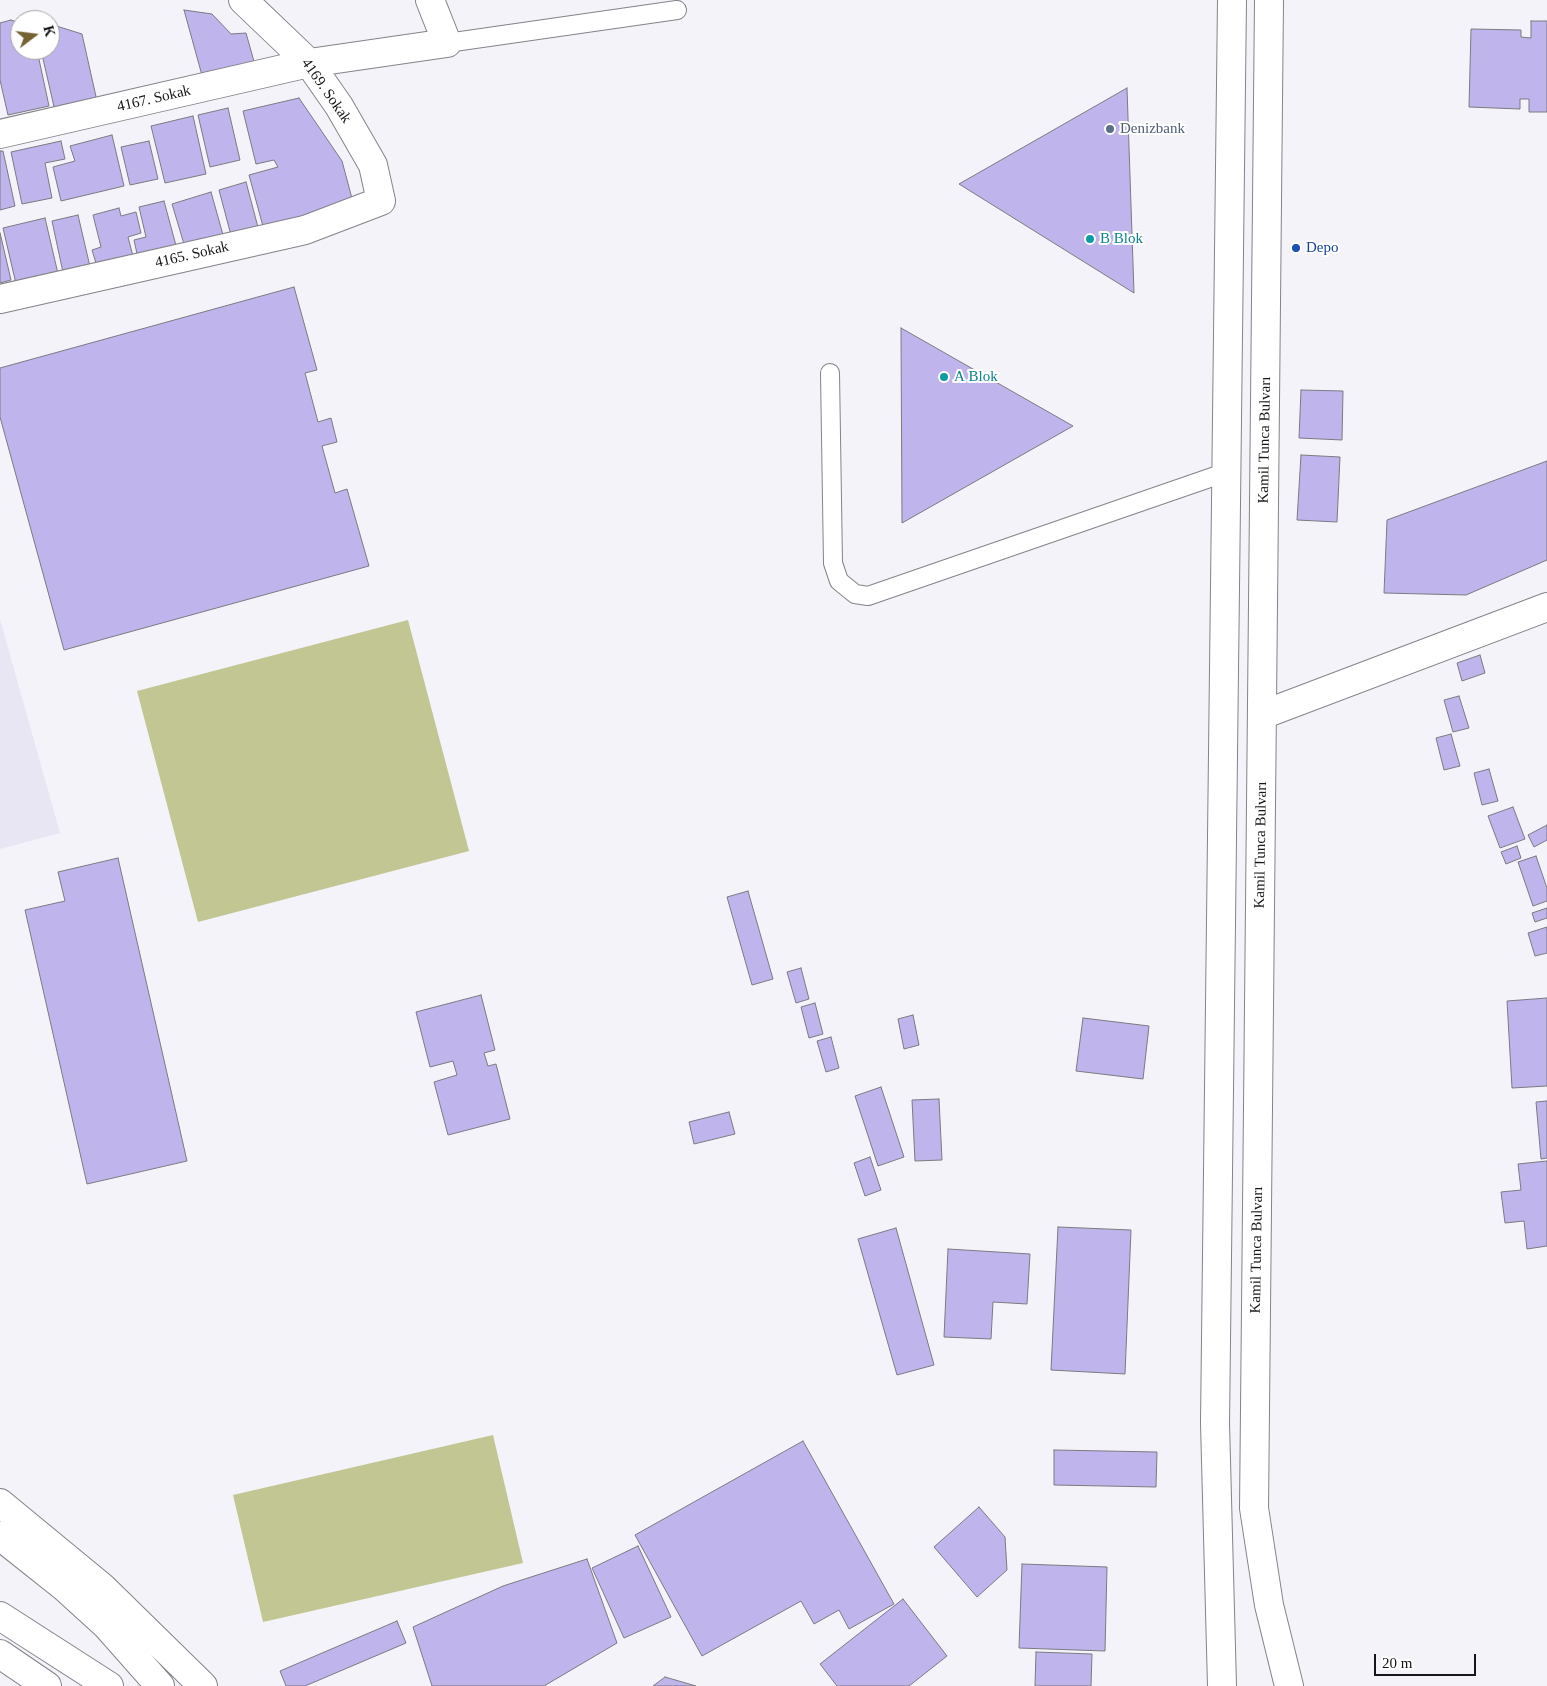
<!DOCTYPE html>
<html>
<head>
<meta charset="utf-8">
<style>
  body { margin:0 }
  #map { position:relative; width:1547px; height:1686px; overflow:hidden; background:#f4f3fa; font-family:Georgia,serif }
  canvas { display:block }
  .north { position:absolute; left:10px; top:10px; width:50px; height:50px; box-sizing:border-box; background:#fff; border:1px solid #a2a2a3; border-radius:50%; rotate:75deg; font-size:14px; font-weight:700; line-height:20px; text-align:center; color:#161618 }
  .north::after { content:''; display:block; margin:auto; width:18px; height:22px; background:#766231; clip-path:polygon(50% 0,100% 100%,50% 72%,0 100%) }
  .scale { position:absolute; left:1374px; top:1654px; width:102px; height:22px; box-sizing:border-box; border:2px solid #161618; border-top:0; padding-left:6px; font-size:15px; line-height:18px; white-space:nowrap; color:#161618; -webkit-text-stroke:4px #fff; paint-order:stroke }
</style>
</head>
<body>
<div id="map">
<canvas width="1547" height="1686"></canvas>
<div class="north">K</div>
<div class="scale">20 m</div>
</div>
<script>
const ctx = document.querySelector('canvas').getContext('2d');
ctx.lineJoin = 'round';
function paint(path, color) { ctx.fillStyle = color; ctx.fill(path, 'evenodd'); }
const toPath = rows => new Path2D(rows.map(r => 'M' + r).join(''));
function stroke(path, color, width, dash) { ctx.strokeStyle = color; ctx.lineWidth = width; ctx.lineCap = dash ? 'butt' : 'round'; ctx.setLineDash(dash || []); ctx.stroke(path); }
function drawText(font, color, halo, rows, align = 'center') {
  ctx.font = font + ' Georgia,serif'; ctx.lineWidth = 4; ctx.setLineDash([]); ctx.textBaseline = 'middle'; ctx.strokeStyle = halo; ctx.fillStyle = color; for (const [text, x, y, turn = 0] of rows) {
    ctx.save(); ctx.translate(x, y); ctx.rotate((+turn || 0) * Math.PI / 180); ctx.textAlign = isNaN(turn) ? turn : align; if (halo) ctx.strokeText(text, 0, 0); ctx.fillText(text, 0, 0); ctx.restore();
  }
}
paint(toPath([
  [0,619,60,833,0,849]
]), '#e9e6f4');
paint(toPath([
  [408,620,469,851,198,922,137,691],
  [493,1435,523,1563,263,1622,233,1495]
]), '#c1c693');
const building = toPath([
  [184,10,212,14,231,34,246,33,255,65,203,79,184,10],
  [11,20,20,23,20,50,37,50,49,106,8,115,0,80,0,23,11,20],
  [1531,21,1547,21,1547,112,1529,112,1529,99,1520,99,1520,109,1469,107,1471,29,1521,30,1521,37,1531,38,1531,21],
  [50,24,82,34,97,101,55,111,41,50,50,50,50,24],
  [1127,88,1134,293,959,184,1127,88],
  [299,98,342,161,354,206,264,230,249,175,278,167,274,160,256,164,243,111,299,98],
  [228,108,240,160,210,167,198,115,228,108],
  [193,116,206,174,165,183,151,126,193,116],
  [112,135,124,186,61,201,53,167,75,161,70,146,112,135],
  [61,141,65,159,45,163,52,198,22,204,11,152,61,141],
  [149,141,158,179,130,185,121,147,149,141],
  [0,151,3,151,15,206,0,210,0,151],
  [246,182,259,231,232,239,219,190,246,182],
  [211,192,225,242,187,254,172,204,211,192],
  [164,201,178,253,139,263,134,240,146,237,139,207,164,201],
  [119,208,121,216,136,212,141,233,128,237,135,264,99,273,92,250,101,247,93,215,119,208],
  [78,215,91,271,64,277,52,221,78,215],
  [45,218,59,278,17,288,3,228,45,218],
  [0,233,11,280,0,283,0,233],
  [294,287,317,370,305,373,318,422,331,418,337,442,322,446,335,493,347,489,369,566,64,650,0,417,0,368,294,287],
  [901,328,1073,426,902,523,901,328],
  [1301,390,1343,391,1342,440,1299,438,1301,390],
  [1301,455,1340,457,1337,522,1297,520,1301,455],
  [1547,461,1547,560,1466,595,1384,593,1387,520,1547,461],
  [1480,655,1485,673,1462,681,1457,663,1480,655],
  [1459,696,1469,728,1453,732,1444,700,1459,696],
  [1451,734,1460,766,1444,770,1436,738,1451,734],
  [1489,769,1498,801,1482,805,1474,773,1489,769],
  [1513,807,1525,839,1500,848,1488,816,1513,807],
  [1547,825,1547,840,1534,847,1528,835,1547,825],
  [1517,846,1521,858,1506,864,1501,852,1517,846],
  [1536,856,1547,888,1547,901,1533,906,1518,862,1536,856],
  [118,858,187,1161,87,1184,25,910,65,901,58,872,118,858],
  [748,891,773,979,752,985,727,897,748,891],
  [1547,908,1547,918,1535,922,1532,913,1547,908],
  [1547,927,1547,953,1535,956,1528,933,1547,927],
  [801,968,809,999,796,1003,787,972,801,968],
  [481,995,495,1050,484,1053,488,1066,496,1064,510,1119,448,1135,434,1082,457,1075,453,1061,430,1067,416,1012,481,995],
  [1547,998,1547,1086,1512,1088,1507,1001,1547,998],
  [815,1003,823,1034,809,1038,801,1007,815,1003],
  [913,1015,919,1045,904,1049,898,1019,913,1015],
  [1083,1018,1149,1026,1143,1079,1076,1071,1083,1018],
  [831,1037,839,1068,826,1072,817,1041,831,1037],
  [881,1087,904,1157,878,1166,855,1096,881,1087],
  [939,1099,942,1160,915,1161,912,1100,939,1099],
  [1547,1101,1547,1158,1541,1159,1536,1102,1547,1101],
  [729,1112,735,1134,694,1144,689,1122,729,1112],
  [870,1157,881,1190,865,1196,854,1163,870,1157],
  [1547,1161,1547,1246,1527,1249,1524,1221,1505,1223,1501,1192,1521,1190,1518,1164,1547,1161],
  [1058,1227,1131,1230,1125,1374,1051,1370,1058,1227],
  [896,1228,934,1365,897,1375,858,1239,896,1228],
  [948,1249,1030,1254,1027,1304,993,1302,991,1339,944,1337,948,1249],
  [803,1441,894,1604,849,1629,839,1610,814,1624,801,1601,702,1656,635,1535,803,1441],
  [1054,1450,1157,1452,1156,1487,1054,1485,1054,1450],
  [979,1507,1005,1537,1007,1570,977,1597,934,1547,979,1507],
  [638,1546,671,1617,624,1638,592,1568,638,1546],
  [587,1559,617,1643,544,1686,432,1686,413,1627,503,1586,587,1559],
  [1022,1564,1107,1567,1105,1651,1019,1648,1022,1564],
  [903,1599,947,1656,909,1686,837,1686,820,1664,903,1599],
  [397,1621,406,1643,305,1686,286,1686,280,1671,397,1621],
  [1036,1652,1092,1654,1091,1686,1035,1686,1036,1652],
  [665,1677,696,1686,653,1686,665,1677]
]);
paint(building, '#bfb4eb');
stroke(building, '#7b7a80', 1);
const service = toPath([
  [447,43,677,10],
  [830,373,833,563,839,581,855,594,868,596,1227,472]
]);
const minor = toPath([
  [0,134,309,63,447,43,430,0],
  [0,299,305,230,381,201,373,165,339,106,309,63,243,0],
  [1262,715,1547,607]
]);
const primary = toPath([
  [1269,0,1254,1508,1269,1605,1289,1686],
  [0,1503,102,1587,203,1686],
  [0,1536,63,1586,107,1626,160,1686],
  [0,1616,109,1686],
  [0,1654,47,1686],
  [1222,1686,1215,1423,1232,0]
]);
stroke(service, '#848389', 20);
stroke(minor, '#848389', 30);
stroke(primary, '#848389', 30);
stroke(service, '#fff', 18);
stroke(minor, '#fff', 28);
stroke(primary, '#fff', 28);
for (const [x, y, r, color] of [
  [1110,129,5,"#5c6f8a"],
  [1090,239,5,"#0f9aa8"],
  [1296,248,5,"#1a4fb4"],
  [944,377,5,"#0f9aa8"]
]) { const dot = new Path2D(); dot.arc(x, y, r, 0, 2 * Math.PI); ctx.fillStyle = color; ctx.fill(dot); stroke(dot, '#fff', 2); }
drawText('15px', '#161618', '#fff', [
  ["4169. Sokak",326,91,55],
  ["4167. Sokak",154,99,-13],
  ["4165. Sokak",192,255,-13],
  ["Kamil Tunca Bulvarı",1265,440,-89],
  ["Kamil Tunca Bulvarı",1261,845,-89],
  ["Kamil Tunca Bulvarı",1257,1250,-89]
]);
drawText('15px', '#4e5e75', '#fff', [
  ["Denizbank",1120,129]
], 'left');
drawText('15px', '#0d838f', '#fff', [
  ["B Blok",1100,239],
  ["A Blok",954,377]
], 'left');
drawText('15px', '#164399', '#fff', [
  ["Depo",1306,248]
], 'left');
</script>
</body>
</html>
